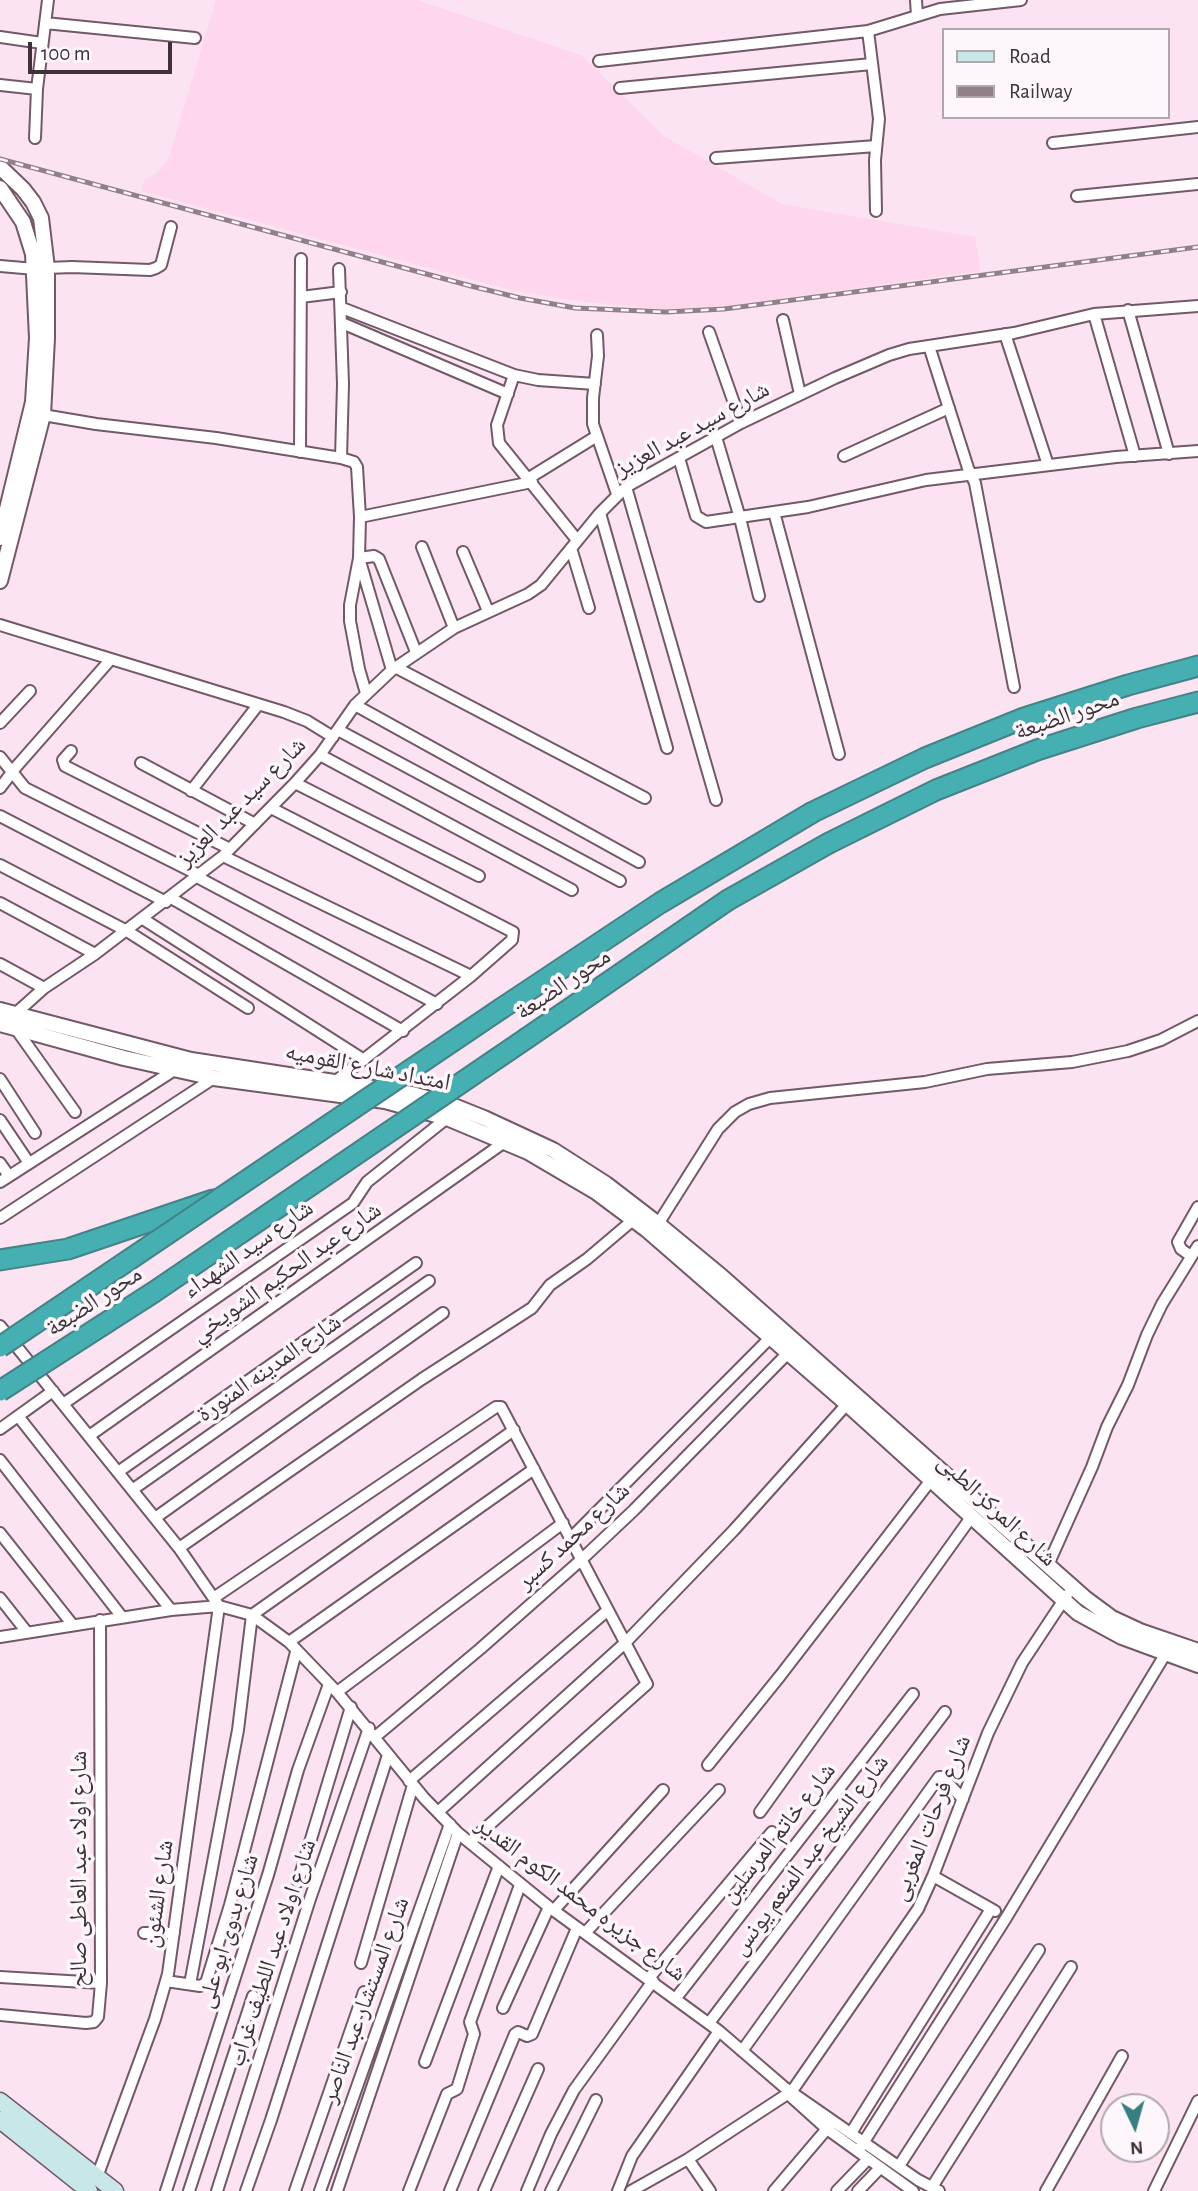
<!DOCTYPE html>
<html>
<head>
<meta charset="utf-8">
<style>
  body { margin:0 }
  #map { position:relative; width:1198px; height:2191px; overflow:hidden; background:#fce3f1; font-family:"Alegreya Sans",sans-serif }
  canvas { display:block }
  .legend { position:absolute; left:942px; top:28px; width:228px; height:91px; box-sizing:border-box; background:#fdf6fa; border:2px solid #b1a8ac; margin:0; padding:9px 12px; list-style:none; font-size:21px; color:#3e3238 }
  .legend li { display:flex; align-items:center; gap:14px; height:35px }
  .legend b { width:35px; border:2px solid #b1a8ac }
  .north { position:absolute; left:1100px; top:2093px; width:70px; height:70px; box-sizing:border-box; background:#fdf6fa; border:2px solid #b1a8ac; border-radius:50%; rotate:175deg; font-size:19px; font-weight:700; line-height:28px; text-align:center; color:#3e3238 }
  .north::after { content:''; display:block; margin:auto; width:24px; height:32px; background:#367f81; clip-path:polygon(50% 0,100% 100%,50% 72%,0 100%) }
  .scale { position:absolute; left:28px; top:42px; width:144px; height:32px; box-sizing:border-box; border:4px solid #3e3238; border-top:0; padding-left:9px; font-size:21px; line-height:24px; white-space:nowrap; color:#3e3238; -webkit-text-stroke:5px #fdf6fa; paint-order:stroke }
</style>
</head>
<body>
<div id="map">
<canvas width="1198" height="2191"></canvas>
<ul class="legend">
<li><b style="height:9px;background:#c8e7e8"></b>Road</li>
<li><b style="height:9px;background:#917f89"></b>Railway</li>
</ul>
<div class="north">N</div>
<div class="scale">100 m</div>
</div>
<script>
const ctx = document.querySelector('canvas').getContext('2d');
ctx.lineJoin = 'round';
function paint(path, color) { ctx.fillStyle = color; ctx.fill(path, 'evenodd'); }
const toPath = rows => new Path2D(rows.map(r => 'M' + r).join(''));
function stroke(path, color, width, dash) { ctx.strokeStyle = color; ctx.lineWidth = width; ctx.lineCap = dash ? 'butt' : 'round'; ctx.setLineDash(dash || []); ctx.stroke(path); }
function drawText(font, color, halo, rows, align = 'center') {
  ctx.font = font + ' "Alegreya Sans","Noto Naskh Arabic",sans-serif'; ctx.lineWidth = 7; ctx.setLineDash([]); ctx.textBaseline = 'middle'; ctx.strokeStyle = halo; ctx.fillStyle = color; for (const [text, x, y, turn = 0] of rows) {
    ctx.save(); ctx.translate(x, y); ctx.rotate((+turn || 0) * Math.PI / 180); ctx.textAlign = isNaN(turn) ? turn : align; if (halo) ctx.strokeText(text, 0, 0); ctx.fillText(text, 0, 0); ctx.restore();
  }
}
paint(toPath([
  [216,0,417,0,581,55,664,136,782,204,975,237,981,271,726,306,672,310,576,301,511,290,141,191,144,180,158,172,169,157]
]), '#fed7ed');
const minor = toPath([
  [916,0,917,16],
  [45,23,195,38],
  [868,31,879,119,875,160,876,211],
  [0,37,42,43],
  [599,61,868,31,940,9,1021,0],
  [0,85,37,89],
  [620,88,872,64],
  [35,138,37,89,48,0],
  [1053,143,1198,127],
  [716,158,876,146],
  [1077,196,1198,184],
  [0,266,35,269],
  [47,268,72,267,150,270,156,268,161,265,171,227],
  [339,269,343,384,341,458],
  [301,297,341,292],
  [342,308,514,375,538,380,595,384],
  [1128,310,1169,454],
  [1094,314,1135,456],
  [783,320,800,394],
  [342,323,508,394],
  [709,332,741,423],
  [1005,334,1048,465],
  [597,335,598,356,593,398,593,424,617,494],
  [929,346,968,468,975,483,1014,687],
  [514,375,497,425,499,443,577,540],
  [43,415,96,424,216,438,341,458,354,462,357,467,360,517,359,558,350,605,350,621,359,669,366,693],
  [716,437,740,518,759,596],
  [300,452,301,259],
  [844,456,949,408],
  [679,458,696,516,706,522,808,507,926,480,1116,457,1198,451],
  [529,478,597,436],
  [626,487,716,800],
  [774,512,839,754],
  [600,513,667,748],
  [360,517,532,482],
  [422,547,454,628],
  [571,548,589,608],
  [463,552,488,611],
  [0,625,284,712,307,721,333,737],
  [395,667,645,798],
  [392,670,359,558,374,556,379,559,416,652],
  [355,705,639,862],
  [0,723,30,691],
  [338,730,620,881],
  [71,751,63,760,65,766,230,849],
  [320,755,572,890],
  [0,757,25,788,199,875],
  [141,763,255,824],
  [295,783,479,876],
  [0,788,16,767,111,659],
  [191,791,258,705],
  [271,808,513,932,512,940,471,976,332,1084],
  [0,816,166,902],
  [223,856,471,976],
  [0,865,127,931,248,1008],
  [197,877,437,1004],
  [171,898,403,1031],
  [0,903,95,954],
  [143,919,364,1060],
  [0,964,44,988],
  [15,1014,44,988,95,954,223,856,295,783,320,755,355,705,392,670,454,628,528,594,541,585,600,513,626,487,741,423,835,378,889,355,909,349,1014,333,1094,314,1198,306],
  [16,1029,75,1112],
  [0,1079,35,1133],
  [0,1120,29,1163],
  [0,1163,9,1176],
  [0,1182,176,1069],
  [0,1218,214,1078],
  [658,1224,718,1129,735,1112,749,1104,770,1098,925,1082,987,1069,1072,1062,1128,1051,1161,1040,1198,1021],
  [1191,1256,1181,1249,1178,1242,1198,1207],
  [0,1326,179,1548,219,1606,168,1974,155,2019,97,2177],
  [63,1404,353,1203,367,1182,447,1118],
  [18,1416,171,1610],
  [0,1429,53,1391],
  [89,1436,506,1141],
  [0,1460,122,1617],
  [118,1472,416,1263],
  [132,1490,429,1281],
  [155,1518,443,1313],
  [0,1533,72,1624],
  [571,1538,770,1338],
  [179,1548,422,1379,532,1308,550,1285,587,1259,633,1220],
  [1048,1565,1092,1467,1107,1427,1128,1385,1147,1335,1162,1304,1198,1246],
  [215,1597,496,1407,501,1407,647,1684,470,1842],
  [0,1598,26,1631],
  [0,1637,171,1610,219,1606,252,1615,289,1642,337,1692,424,1798,458,1833,549,1907,719,2031,784,2087,918,2180,939,2191],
  [289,1642,534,1469],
  [337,1692,563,1523],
  [375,1737,480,1649,581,1560,634,1510,788,1353],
  [708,1765,780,1676,931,1480],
  [409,1781,608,1610],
  [438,1812,625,1643,734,1530,847,1404],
  [760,1812,972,1516],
  [933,1876,995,1911],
  [298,1882,351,1707],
  [554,1910,663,1790],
  [144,1933,174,1933],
  [585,1933,719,1790],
  [361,1963,413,1785],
  [0,1977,101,1983],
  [649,1978,772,1832],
  [166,1981,200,1986,206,1983,230,1905,296,1652],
  [190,1984,238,1730,252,1615,514,1430],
  [676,1998,913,1694],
  [503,2008,549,1907],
  [0,2015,86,2023,94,2022,98,2017,101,1983,100,1620],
  [709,2023,945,1712],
  [742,2051,939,1777,942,1777,963,1799],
  [425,2062,499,1866],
  [787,2093,827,2129,913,2191],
  [851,2133,991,1909],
  [858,2151,1006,1918,1166,1653],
  [688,2159,710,2191],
  [899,2166,1039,1950],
  [932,2187,1071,1967],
  [166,2191,268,1875,298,1770,329,1684],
  [189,2191,253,1996],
  [217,2191,310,1899,369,1728],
  [246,2191,271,2120,388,1755],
  [295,2191,364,1992],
  [320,2191,450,1824],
  [337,2191,458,1833],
  [409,2191,447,2094,457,2089,474,2034,470,2022,520,1885],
  [450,2191,515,2034,518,2032,527,2036,532,2034,577,1928],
  [484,2191,538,2069],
  [527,2191,551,2134,574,2090,653,1981],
  [551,2191,596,2100],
  [618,2191,632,2156,719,2031],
  [631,2191,688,2159,792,2091,918,1909,933,1876,988,1733,1022,1663,1067,1595],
  [774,2191,831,2124],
  [837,2191,868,2159],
  [858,2191,880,2168],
  [1046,2191,1122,2056],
  [1154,2191,1198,2101]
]);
const tertiary = toPath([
  [0,167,23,189,33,202,41,218,47,268,47,338,43,415,0,581],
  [0,188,23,222,33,254,37,338,33,402,0,538],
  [0,1010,191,1060,412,1094,449,1104,484,1118,553,1150,606,1184,658,1224,721,1276,1085,1598,1112,1618,1140,1631,1198,1651],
  [0,1024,124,1058,214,1078,385,1101,447,1118,528,1152,596,1192,647,1230,847,1404,1078,1613,1122,1637,1198,1665]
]);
const secondary = toPath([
  [0,2101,115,2191],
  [0,2120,89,2191]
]);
const motorway = toPath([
  [502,1008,660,903,813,812,925,758,1024,718,1128,685,1198,666],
  [527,1038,728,900,829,843,936,790,1037,750,1137,718,1198,702],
  [0,1260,68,1249,213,1200]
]);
stroke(minor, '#735868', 14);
stroke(tertiary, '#735868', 18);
stroke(secondary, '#735868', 19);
stroke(motorway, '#438387', 23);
stroke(minor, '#fff', 10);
stroke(tertiary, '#fff', 14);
stroke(secondary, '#c8e7e8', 16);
stroke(motorway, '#46afb2', 19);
const rail = toPath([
  [0,159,471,286,520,298,575,308,666,312,724,309,1198,247]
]);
stroke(rail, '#917f89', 5);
stroke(rail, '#fdf6fa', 2.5, [8]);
const motorwayBridge = toPath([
  [0,1347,502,1008],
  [0,1391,154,1292,527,1038]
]);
stroke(motorwayBridge, '#438387', 23, []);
stroke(motorwayBridge, '#46afb2', 19);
drawText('24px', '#3e3238', '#fdf6fa', [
  ["شارع سيد عبد العزيز",692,429,-29],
  ["محور الضبعة",1067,715,-19],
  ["شارع سيد عبد العزيز",241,802,-45],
  ["محور الضبعة",563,984,-34],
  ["امتداد شارع القوميه",368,1067,11],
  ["شارع سيد الشهداء",248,1249,-35],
  ["شارع عبد الحكيم الشويخي",286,1272,-35],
  ["محور الضبعة",94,1301,-33],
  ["شارع المدينه المنورة",269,1368,-35],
  ["شارع المركز الطبى",997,1510,43],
  ["شارع محمد كسبر",573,1536,-43],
  ["شارع فرحات المغربى",931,1818,-68],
  ["شارع خاتم المرسلين",778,1833,-52],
  ["شارع الشيخ عبد المنعم يونس",810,1855,-53],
  ["شارع اولاد عبد العاطى صالح",79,1869,-90],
  ["شارع الشئون",158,1894,-82],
  ["شارع جزيره محمد الكوم القدير",581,1899,37],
  ["شارع بدوى ابو على",228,1931,-73],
  ["شارع اولاد عبد اللطيف غراب",272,1953,-72],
  ["شارع المستشار عبد الناصر",365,2000,-70]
]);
</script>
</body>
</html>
